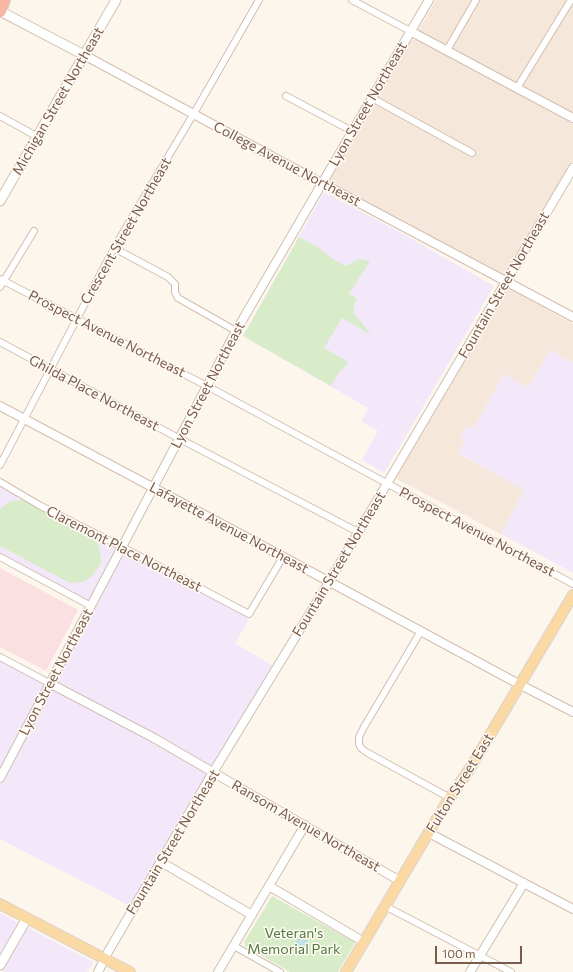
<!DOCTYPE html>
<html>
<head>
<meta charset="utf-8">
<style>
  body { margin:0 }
  #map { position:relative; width:573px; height:972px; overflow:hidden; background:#fdf6ec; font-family:Commissioner,sans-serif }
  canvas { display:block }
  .scale { position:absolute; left:435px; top:946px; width:87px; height:18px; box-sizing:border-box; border:2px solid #7a5c4d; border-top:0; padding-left:5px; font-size:12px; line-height:14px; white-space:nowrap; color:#7a5c4d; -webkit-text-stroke:3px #fffaf3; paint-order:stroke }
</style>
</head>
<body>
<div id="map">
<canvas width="573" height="972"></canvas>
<div class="scale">100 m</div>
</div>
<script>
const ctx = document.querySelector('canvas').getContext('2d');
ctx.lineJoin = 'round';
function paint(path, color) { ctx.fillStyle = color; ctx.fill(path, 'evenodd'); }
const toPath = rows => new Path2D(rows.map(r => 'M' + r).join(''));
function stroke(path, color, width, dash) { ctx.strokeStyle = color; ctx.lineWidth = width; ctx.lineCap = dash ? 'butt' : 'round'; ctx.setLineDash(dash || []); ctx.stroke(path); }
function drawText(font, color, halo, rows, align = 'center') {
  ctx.font = font + ' Commissioner,sans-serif'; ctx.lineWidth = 3; ctx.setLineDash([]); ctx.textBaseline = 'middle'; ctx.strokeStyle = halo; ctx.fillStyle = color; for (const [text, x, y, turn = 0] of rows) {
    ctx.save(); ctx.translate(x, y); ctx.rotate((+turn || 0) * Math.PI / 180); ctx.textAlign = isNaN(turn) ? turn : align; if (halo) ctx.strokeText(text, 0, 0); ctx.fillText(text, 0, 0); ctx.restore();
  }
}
paint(toPath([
  [436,0,573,0,573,114,419,32,419,29],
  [417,39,573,124,573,161,505,275,502,275,331,184,329,179,410,41],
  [508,287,573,324,573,363,550,350,528,388,504,374,473,429,460,437,465,440,459,454,525,490,501,534,395,478]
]), '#f5e8da');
paint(toPath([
  [324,192,396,230,494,286,384,473,362,460,378,431,361,421,368,408,243,336],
  [550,350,573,363,573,573,501,534,524,490,458,453,465,441,460,438,467,426,473,429,504,374,528,388],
  [0,484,246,615,248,622,235,643,273,666,207,774,131,905,126,904,0,839,0,657,51,684,91,606,0,557],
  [0,913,93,962,87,972,4,972,0,970]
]), '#f3e8fa');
paint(toPath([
  [0,568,78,610,46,671,0,647]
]), '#fbdfe3');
paint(toPath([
  [299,237,319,248,331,258,346,266,359,259,370,261,349,294,357,298,354,304,354,313,371,335,342,318,324,348,348,362,343,370,341,369,331,386,243,336],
  [22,500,28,501,90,535,98,544,101,556,101,563,93,575,84,582,70,583,0,546,0,509,7,503,12,501],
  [272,896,349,939,351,939,354,940,355,943,338,972,290,972,245,946,244,942]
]), '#d8ecc9');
const water = toPath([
  '296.5 944a5.5 5.5 0 1 1 11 0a5.5 5.5 0 1 1-11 0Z'
]);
paint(water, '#bfe3e8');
stroke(water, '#a5d3da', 1);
const minor = toPath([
  [352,0,410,31],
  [447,50,476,0],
  [517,88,571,0],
  [286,96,352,131],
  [372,98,472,153],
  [0,116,38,137],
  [114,248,168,277,175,284,175,292,178,298,236,331],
  [0,279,207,386,573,584],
  [0,287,34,231],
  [0,342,180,439,358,532],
  [0,465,114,248,197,108,259,0],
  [0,482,39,505,128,550,249,614,283,557],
  [0,557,91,606],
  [421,631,364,727,359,737,359,744,361,748,366,752,450,798],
  [0,657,51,684],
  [385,906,511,972],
  [234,946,280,972]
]);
const tertiary = toPath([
  [410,31,573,118],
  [84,55,314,179,573,317],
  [0,406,278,554,513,681,573,712],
  [51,684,154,738,400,881],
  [0,778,236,331,429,0],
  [429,833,573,909],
  [161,862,252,915],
  [269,886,364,942],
  [98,972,108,952,209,779,329,582,573,168],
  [218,972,305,825],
  [470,972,524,883]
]);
const secondary = toPath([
  [0,11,84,55],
  [0,201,116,0],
  [0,965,27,918]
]);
const primary = toPath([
  [0,904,130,972],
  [346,972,445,805,471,767,573,595]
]);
const motorway = toPath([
  [0,11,4,0]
]);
stroke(minor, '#d1beb0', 8);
stroke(tertiary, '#d1beb0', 10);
stroke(secondary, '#d6c0b0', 11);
stroke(primary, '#dad1cd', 12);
stroke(motorway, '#dad1cd', 14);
stroke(minor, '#fff', 6);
stroke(tertiary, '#fff', 8);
stroke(secondary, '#fff', 9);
stroke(primary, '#fbd9a5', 10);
stroke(motorway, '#f7b7a3', 12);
drawText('14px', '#7a5c4d', '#fffaf3', [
  ["Michigan Street Northeast",58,101,-60],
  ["Lyon Street Northeast",368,104,-60],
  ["College Avenue Northeast",287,164,28],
  ["Crescent Street Northeast",126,231,-60],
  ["Fountain Street Northeast",504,285,-60],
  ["Prospect Avenue Northeast",107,334,27],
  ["Lyon Street Northeast",208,385,-62],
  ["Ghilda Place Northeast",94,393,28],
  ["Lafayette Avenue Northeast",229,528,28],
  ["Prospect Avenue Northeast",477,532,28],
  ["Claremont Place Northeast",124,549,27],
  ["Fountain Street Northeast",339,564,-59],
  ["Lyon Street Northeast",56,672,-62],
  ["Fulton Street East",460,783,-58],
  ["Ransom Avenue Northeast",306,826,30],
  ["Fountain Street Northeast",173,842,-59]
]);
drawText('14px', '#537a41', '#fffaf3', [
  ["Veteran's",294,933],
  ["Memorial Park",294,949]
]);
</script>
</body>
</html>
